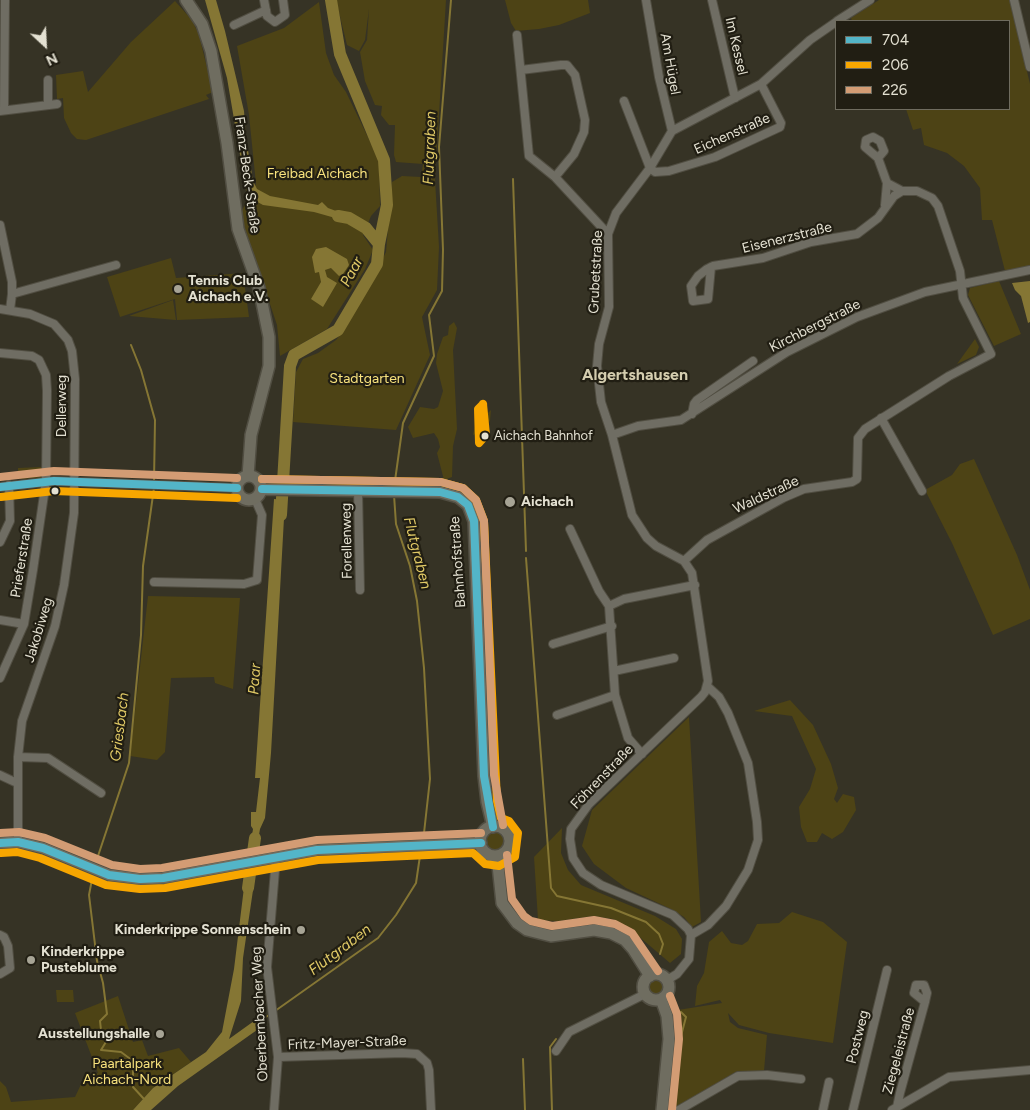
<!DOCTYPE html>
<html>
<head>
<meta charset="utf-8">
<style>
  body { margin:0 }
  #map { position:relative; width:1030px; height:1110px; overflow:hidden; background:#363325; font-family:Figtree,sans-serif }
  canvas { display:block }
  .legend { position:absolute; left:835px; top:20px; width:175px; height:90px; box-sizing:border-box; background:#211e13; border:1px solid #6f6c5f; margin:0; padding:6px 9px; list-style:none; font-size:15px; color:#e4e1d2 }
  .legend li { display:flex; align-items:center; gap:10px; height:25px }
  .legend b { width:25px; border:1px solid #6f6c5f }
  .north { position:absolute; left:20px; top:20px; width:50px; height:50px; -webkit-text-stroke:4px #211e13; paint-order:stroke; rotate:155deg; font-size:14px; font-weight:700; line-height:20px; text-align:center; color:#e4e1d2 }
  .north::after { content:''; display:block; margin:auto; width:18px; height:22px; background:#e4e1d2; clip-path:polygon(50% 0,100% 100%,50% 72%,0 100%) }
</style>
</head>
<body>
<div id="map">
<canvas width="1030" height="1110"></canvas>
<ul class="legend">
<li><b style="height:6px;background:#53b5c8"></b>704</li>
<li><b style="height:6px;background:#f7a600"></b>206</li>
<li><b style="height:6px;background:#d39c74"></b>226</li>
</ul>
<div class="north">N</div>
</div>
<script>
const ctx = document.querySelector('canvas').getContext('2d');
ctx.lineJoin = 'round';
function paint(path, color) { ctx.fillStyle = color; ctx.fill(path, 'evenodd'); }
const toPath = rows => new Path2D(rows.map(r => 'M' + r).join(''));
function stroke(path, color, width, dash) { ctx.strokeStyle = color; ctx.lineWidth = width; ctx.lineCap = dash ? 'butt' : 'round'; ctx.setLineDash(dash || []); ctx.stroke(path); }
function drawText(font, color, halo, rows, align = 'center') {
  ctx.font = font + ' Figtree,sans-serif'; ctx.lineWidth = 4.5; ctx.setLineDash([]); ctx.textBaseline = 'middle'; ctx.strokeStyle = halo; ctx.fillStyle = color; for (const [text, x, y, turn = 0] of rows) {
    ctx.save(); ctx.translate(x, y); ctx.rotate((+turn || 0) * Math.PI / 180); ctx.textAlign = isNaN(turn) ? turn : align; if (halo) ctx.strokeText(text, 0, 0); ctx.fillText(text, 0, 0); ctx.restore();
  }
}
paint(toPath([
  [336,0,446,0,435,180,439,247,437,290,422,317,430,355,396,430,293,422,296,372,303,359,318,353,336,340,347,326,386,252,392,182,402,176,421,177,423,164,396,162,394,155,395,125,389,125,381,115,382,106,375,105,365,81,360,52,367,40,369,9,365,40,359,51,347,45],
  [505,0,588,0,590,13,559,25,539,29,516,31,511,23],
  [879,0,1010,0,1030,84,1030,266,1005,271,992,220,982,220,980,188,964,166,947,153,924,145,921,128,913,130,906,109,1009,109,1009,21,852,21,851,18],
  [175,1,192,20,199,35,213,92,206,95,209,99,86,140,77,139,71,133,64,118,63,98,57,99,56,75,83,71,88,92,131,42],
  [319,2,326,53,334,75,346,92,379,160,380,206,371,216,363,235,373,250,365,269,327,329,280,356,277,325,240,214,256,184,249,115,237,46,284,28],
  [171,258,176,278,243,273,249,317,177,320,175,299,120,317,107,277],
  [999,281,1021,334,994,346,968,295,970,288],
  [173,300,176,320,129,316],
  [454,322,457,328,453,350,457,429,453,446,452,477,444,480,437,453,440,447,438,439,434,433,413,438,408,427,420,407,434,409,438,407,443,391,436,363,437,354,443,337,448,335,449,326],
  [975,339,979,347,976,355,957,364],
  [491,410,490,421,479,433,473,435,475,426],
  [974,459,1017,555,1030,590,1030,619,993,635,952,543,925,490,952,475,960,464],
  [42,467,42,478,18,479,18,468],
  [148,596,240,598,233,689,215,683,214,677,171,678,165,752,157,760,130,756],
  [790,700,813,725,831,764,838,788,834,799,837,803,843,794,854,797,856,810,843,832,832,839,822,833,817,842,807,842,801,827,799,807,810,789,816,769,792,716,754,711],
  [689,717,701,922,692,927,684,917,671,909,626,888,594,864,582,846,592,810],
  [562,828,561,853,568,870,581,885,655,916,676,929,682,939,681,954,670,963,636,934,613,919,593,916,558,921,538,920,534,857],
  '486 841a9 9 0 1 1 18 0a9 9 0 1 1-18 0Z',
  [792,912,823,922,847,942,833,1043,769,1033,739,1025,728,1013,730,1022,738,1028,767,1035,764,1071,737,1071,678,1107,671,1107,668,1101,677,1068,678,1010,722,1003,720,1000,695,1006,697,986,704,973,709,942,722,931,731,943,742,945,748,941,757,924,779,923],
  '646 987a10 10 0 1 1 20 0a10 10 0 1 1-20 0Z',
  [56,990,73,990,74,1002,57,1002],
  [118,996,133,1042,142,1040,148,1056,179,1048,191,1062,153,1088,133,1110,0,1110,0,1081,6,1087,11,1102,75,1097,84,1078,98,1073,75,1013]
]), '#4d4315');
paint(toPath([
  [205,0,216,0,225,31,244,111,246,138,253,181,257,189,270,196,318,205,322,202,328,208,355,218,353,223,314,212,263,205,252,199,246,190,227,78],
  [326,247,347,259,349,265,343,274,339,276,331,268,325,270,327,277,337,283,323,307,311,299,321,282,319,272,315,273,312,257,316,249],
  [1030,281,1030,322,1028,323,1021,296,1015,290,1012,283],
  [274,499,285,500,271,753,265,818,260,829,256,853,249,855,253,829,251,826,251,812,256,812,260,778,255,778],
  [256,870,243,958,241,1001,229,1039,261,1016,264,1025,178,1086,151,1110,133,1110,153,1088,206,1052,222,1032,234,969,246,871]
]), '#857634');
stroke(toPath([
  [513,179,526,551],
  [131,345,141,370,155,420,154,481],
  [394,488,403,423,434,356,429,315,442,291,443,250,439,147,451,0],
  [394,495,396,524,410,566,417,601,424,668,430,779,423,842],
  [526,558,551,888,557,896,611,908,646,922,659,934,663,944,660,954],
  [95,865,129,763,141,635,143,566,154,488],
  [93,874,89,895,97,961,103,983,107,1014,100,1021,101,1030,109,1037,101,1050,121,1052,133,1061,133,1087,144,1099],
  [275,1011,378,938,396,915,416,883,421,849],
  [263,1019,269,1015],
  [523,1059,525,1110],
  [674,1104,681,1036,686,1017,681,1012],
  [552,1110,550,1047,556,1039]
]), '#857634', 2);
stroke(toPath([
  [331,0,340,54,384,160,387,205,379,244],
  [281,515,290,366,294,355,338,330,377,264,379,244,366,228,349,218,338,216],
  [248,888,255,838]
]), '#857634', 12);
const street = toPath([
  [264,0,267,16,275,22,285,15,283,0],
  [646,0,659,77,672,131],
  [712,0,735,98],
  [1014,0,1030,67],
  [837,21,870,0],
  [234,25,266,10],
  [517,35,529,156,555,177,608,234],
  [521,70,561,65,567,65,575,75,585,120,584,132,574,154,555,177],
  [624,101,650,168,655,172,669,171,715,157,780,127,781,123,761,84],
  [48,105,48,80],
  [4,110,5,0],
  [0,111,57,104],
  [878,158,884,151,880,141,873,137,866,140,865,147,878,158,887,183,902,191],
  [885,205,887,183],
  [0,225,12,282,12,294],
  [0,309,30,314,54,324,68,340,72,351,75,379,74,513,64,585,55,626,22,721,18,757,18,842],
  [10,310,12,294,116,265],
  [0,353,32,356,39,360,46,375,47,391,46,481,33,570,24,624,0,678],
  [692,414,694,404,697,400,753,361],
  [881,418,922,491],
  [612,435,638,426,681,420,787,352,857,317,925,292,1030,270],
  [0,487,54,481,237,488],
  [358,490,360,590],
  [570,529,599,591,609,606],
  [0,542,10,521,9,485],
  [684,561,707,540,783,498,804,489,852,482,857,479,858,438,865,429,949,376,991,354,963,298,960,271,938,206,932,198,917,191,902,191,894,196,878,218,857,234,811,242,763,258,713,266,707,269,698,276,691,286,693,301,708,299,711,267],
  [154,582,244,584,257,580,262,515,255,499],
  [0,620,24,624],
  [553,644,612,626],
  [614,671,674,658],
  [557,715,615,695],
  [642,754,628,738,615,695,609,606,624,599,695,585],
  [18,757,48,758,101,793],
  [0,775,17,783],
  [0,935,4,937,8,946,10,968,0,974],
  [691,935,708,925,726,906,748,870,758,840,757,822,748,763,728,713,719,697,707,686],
  [667,980,677,974,689,959,691,935,688,929,673,915,601,885,583,873,573,858,570,839,571,829,589,804,701,697,705,692,708,681,692,573,684,561,656,546,647,538,632,515,612,435,601,402,597,366,599,344,609,307,608,234,616,213,650,168,672,131,761,84,810,40,836,22],
  [556,1051,569,1032,645,994],
  [278,1057,402,1053,417,1054,427,1063,429,1070,431,1110],
  [897,1107,900,1093,925,1002,927,993,924,985,916,985,914,993,925,1002],
  [274,1110,278,1057,267,967,276,858],
  [679,1110,738,1076,767,1075,801,1079],
  [823,1110,829,1082],
  [853,1110,887,970],
  [892,1110,949,1077,1030,1070]
]);
const secondary = toPath([
  [186,0,202,24,211,51,227,143,238,229,259,288,269,337,269,366,251,435,248,476],
  '237 488a12 12 0 1 1 24 0a12 12 0 1 1-24 0Z',
  [262,489,440,492,458,497,468,505,474,521,484,776,487,802,493,827],
  '480 841a15 15 0 1 1 30 0a15 15 0 1 1-30 0Z',
  [0,843,18,842,43,848,109,875,140,879,163,878,317,850,481,843],
  [497,856,502,903,517,923,527,930,551,936,594,930,611,933,625,940,633,949,650,976],
  '643 987a13 13 0 1 1 26 0a13 13 0 1 1-26 0Z',
  [661,999,667,1016,669,1039,662,1110]
]);
stroke(street, '#514e42', 10);
stroke(secondary, '#514e42', 14);
stroke(street, '#6f6d63', 8);
stroke(secondary, '#6f6d60', 11);
stroke(toPath([
  [0,487,54,481,237,488],
  [262,489,440,492,458,497,468,505,474,521,484,776,493,827],
  [0,843,18,842,43,848,109,875,140,879,163,878,317,850,481,843]
]), '#53b5c8', 8);
stroke(toPath([
  [483,404,486,435,479,443,478,409,483,404],
  [1,497,54,491,237,498],
  [1,853,17,852,40,858,106,885,140,889,165,888,318,860,473,853,485,864,499,866,515,857,518,833,509,821,501,818,497,801,484,521,476,500,463,488,441,482,262,479]
]), '#f7a600', 8);
stroke(toPath([
  [0,477,54,471,237,478],
  [262,479,441,482,463,488,476,500,484,521,494,775,503,825],
  [0,833,19,832,45,838,112,865,140,869,162,868,317,840,481,833],
  [507,855,512,899,524,916,531,921,552,926,594,920,615,924,632,933,658,971],
  [670,996,677,1014,679,1039,672,1110]
]), '#d39c74', 8);
for (const [x, y, r, color] of [
  [178,289,5,"#a7a495"],
  [485,436,4.5,"#e4e1d2"],
  [55,491,4.5,"#e4e1d2"],
  [510,502,6,"#a7a495"],
  [301,930,5,"#a7a495"],
  [31,960,5,"#a7a495"],
  [160,1034,5,"#a7a495"]
]) { const dot = new Path2D(); dot.arc(x, y, r, 0, 2 * Math.PI); ctx.fillStyle = color; ctx.fill(dot); stroke(dot, '#211e13', 2); }
drawText('13px', '#e4e1d2', '#211e13', [
  ["Aichach Bahnhof",494,436]
], 'left');
drawText('14px', '#e4e1d2', '#211e13', [
  ["Im Kessel",736,46,77],
  ["Am Hügel",670,64,80],
  ["Eichenstraße",732,134,-24],
  ["Franz-Beck-Straße",247,175,82],
  ["Eisenerzstraße",787,238,-14],
  ["Grubetstraße",596,272,-87],
  ["Kirchbergstraße",815,326,-27],
  ["Dellerweg",62,406,-90],
  ["Waldstraße",766,495,-25],
  ["Forellenweg",347,541,-91],
  ["Prieferstraße",22,558,-81],
  ["Bahnhofstraße",458,562,-94],
  ["Jakobiweg",39,630,-73],
  ["Föhrenstraße",602,777,-46],
  ["Oberbernbacher Weg",260,1014,-93],
  ["Postweg",858,1037,-76],
  ["Fritz-Mayer-Straße",347,1043,-2],
  ["Ziegeleistraße",899,1051,-75]
]);
drawText('14px', '#f8e27d', '#211e13', [
  ["Freibad Aichach",317,174],
  ["Stadtgarten",367,379],
  ["Paartalpark",127,1064],
  ["Aichach-Nord",127,1080]
]);
drawText('bold 14px', '#e4e1d2', '#211e13', [
  ["Tennis Club",188,281],
  ["Aichach e.V.",188,297],
  ["Aichach",521,502],
  ["Kinderkrippe Sonnenschein",291,930,"right"],
  ["Kinderkrippe",41,952],
  ["Pusteblume",41,968],
  ["Ausstellungshalle",150,1034,"right"]
], 'left');
drawText('italic 15px', '#e1ca66', '#211e13', [
  ["Flutgraben",430,148,-88],
  ["Paar",352,272,-62],
  ["Flutgraben",417,553,76],
  ["Paar",255,679,-86],
  ["Griesbach",120,727,-83],
  ["Flutgraben",340,950,-37]
]);
drawText('bold 16px', '#d4cdaf', '#211e13', [
  ["Algertshausen",635,375]
]);
</script>
</body>
</html>
